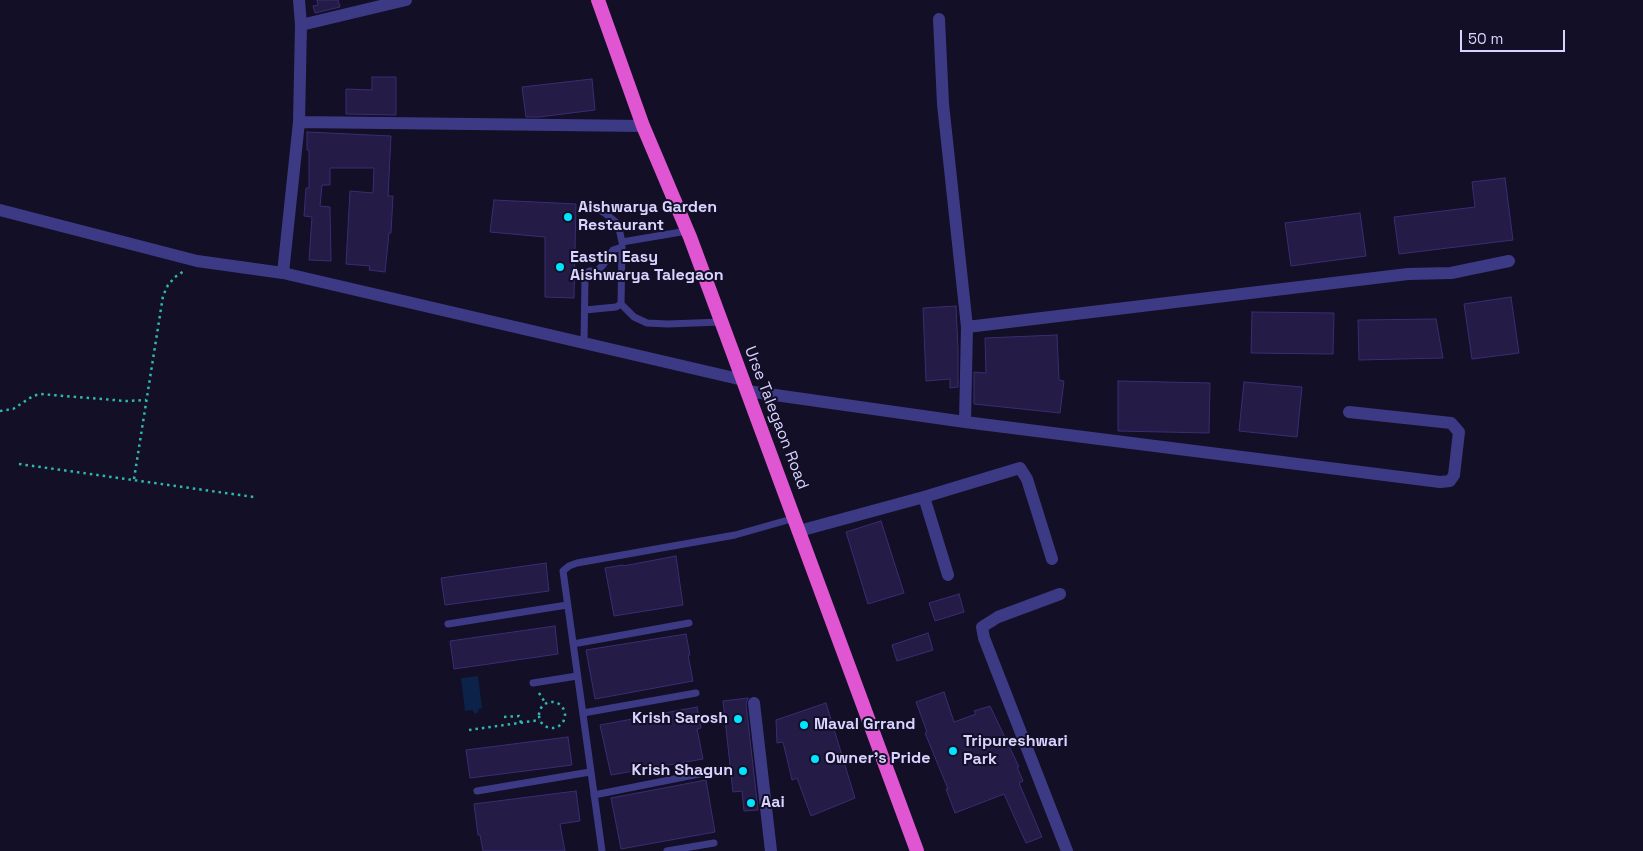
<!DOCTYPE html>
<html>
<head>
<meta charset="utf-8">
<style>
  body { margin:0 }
  #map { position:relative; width:1643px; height:851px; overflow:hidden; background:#130f26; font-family:"Space Grotesk",sans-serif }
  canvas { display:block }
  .scale { position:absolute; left:1460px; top:30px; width:105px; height:22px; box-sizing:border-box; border:2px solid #d9d4ff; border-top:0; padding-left:6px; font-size:15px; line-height:18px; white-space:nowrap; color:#d9d4ff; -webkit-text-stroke:4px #130f26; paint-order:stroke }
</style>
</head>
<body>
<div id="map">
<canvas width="1643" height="851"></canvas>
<div class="scale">50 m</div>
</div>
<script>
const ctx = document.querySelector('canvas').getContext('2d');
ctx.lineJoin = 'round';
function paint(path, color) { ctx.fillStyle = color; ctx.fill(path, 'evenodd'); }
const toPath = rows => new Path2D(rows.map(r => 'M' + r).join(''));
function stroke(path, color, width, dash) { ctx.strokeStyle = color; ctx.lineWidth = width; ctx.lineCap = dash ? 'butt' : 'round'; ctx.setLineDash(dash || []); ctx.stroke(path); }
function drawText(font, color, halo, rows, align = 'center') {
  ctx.font = font + ' "Space Grotesk",sans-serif'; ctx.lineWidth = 4; ctx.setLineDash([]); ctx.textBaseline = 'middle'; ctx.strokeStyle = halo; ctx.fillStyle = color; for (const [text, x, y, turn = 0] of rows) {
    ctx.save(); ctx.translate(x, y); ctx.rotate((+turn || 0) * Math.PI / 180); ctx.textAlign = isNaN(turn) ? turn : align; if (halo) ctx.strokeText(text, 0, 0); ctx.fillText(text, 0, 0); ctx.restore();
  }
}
paint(toPath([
  [478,676,482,708,479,709,478,712,475,714,472,710,465,711,461,678]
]), '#0c2248');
const building = toPath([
  [317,0,338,0,340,7,315,13,313,6,318,5,317,0],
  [372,77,396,77,396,115,346,114,346,89,372,90,372,77],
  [592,79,595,110,539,117,526,117,522,87,592,79],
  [307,132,391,136,388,196,393,196,391,233,389,233,385,272,369,270,370,266,346,264,350,191,373,193,374,168,330,168,330,185,322,185,320,206,330,207,331,261,309,260,312,217,304,216,306,188,309,188,309,150,307,150,307,132],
  [1505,178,1513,240,1399,254,1394,217,1475,207,1472,182,1505,178],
  [494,200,576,204,574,298,545,297,545,237,490,232,494,200],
  [1360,213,1366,256,1291,266,1285,223,1360,213],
  [1511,297,1519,353,1472,359,1464,304,1511,297],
  [956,306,958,349,958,387,950,388,950,379,926,381,923,308,956,306],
  [1252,312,1334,313,1333,354,1251,353,1252,312],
  [1436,319,1443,358,1359,360,1358,320,1436,319],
  [1057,335,1059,380,1064,381,1060,413,974,404,974,372,986,373,985,338,1057,335],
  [1118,381,1210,383,1209,433,1118,431,1118,381],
  [1244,382,1302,387,1297,437,1239,431,1244,382],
  [881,521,904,593,868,604,846,532,881,521],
  [676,556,683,605,614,616,605,568,623,565,623,566,676,556],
  [546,563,549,591,445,605,441,578,546,563],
  [959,594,964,612,935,621,929,603,959,594],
  [555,626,558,654,454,669,450,641,555,626],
  [928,633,933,650,897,661,892,645,928,633],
  [686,634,690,655,688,655,693,681,595,699,586,650,686,634],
  [944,692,954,722,976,714,974,711,990,706,1019,767,1017,767,1023,781,1019,783,1042,837,1026,843,1004,794,955,813,946,789,948,789,925,733,927,732,916,702,944,692],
  [748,698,746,704,758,810,744,811,742,791,733,792,723,701,748,698],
  [826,703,855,798,811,816,797,778,792,780,783,742,777,743,776,720,826,703],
  [697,707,701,728,697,729,703,759,611,775,600,725,697,707],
  [568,737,572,765,470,778,466,750,568,737],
  [706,780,715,832,621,849,611,798,706,780],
  [576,791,580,821,560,824,565,851,483,851,480,835,478,835,474,804,576,791]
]);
paint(building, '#241b47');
stroke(building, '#3b2d73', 1);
stroke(toPath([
  [0,411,13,409,33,396,40,394,126,401,146,400],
  [19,464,254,497],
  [134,479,163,296,168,285,175,277,184,271],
  [539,693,546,704],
  '539 715a13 13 0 1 1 26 0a13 13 0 1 1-26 0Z',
  [504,717,519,716,521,723],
  [469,730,540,720]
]), '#2fb8b0', 2.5, [2.5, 4]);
stroke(toPath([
  [590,204,606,214,618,224,622,242,687,231],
  [621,304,634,317,647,323,668,324,721,322],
  [585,310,616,307,621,304,622,245],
  [584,343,585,277,589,271,597,271,603,265,613,250,622,247],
  [448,624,567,605],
  [573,644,689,623],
  [533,683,577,676],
  [583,713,696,693],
  [477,791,590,772],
  [594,795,709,772],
  [602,851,563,571,569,566,577,563,735,535,795,518],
  [667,851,714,843]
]), '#3d3a85', 7);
stroke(toPath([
  [939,19,943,104,967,327,965,422],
  [301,25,406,0],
  [299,122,643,126],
  [283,273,299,122,301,25,299,0],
  [967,327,1408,274,1451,273,1509,261],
  [747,391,965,422,1440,482,1450,481,1454,475,1459,432,1451,423,1349,412],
  [799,531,924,497],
  [948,575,924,497,1020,468,1027,479,1052,559],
  [1060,594,998,617,982,627,984,638,1067,851],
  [754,703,771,851]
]), '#3d3a85', 12);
stroke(toPath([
  [0,210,197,261,283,273,743,380]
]), '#3d3a85', 12);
stroke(toPath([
  [598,0,643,126,690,237,917,851]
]), '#e055d1', 14);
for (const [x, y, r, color] of [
  [568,217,5,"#00e5ff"],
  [560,267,5,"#00e5ff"],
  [738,719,5,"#00e5ff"],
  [804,725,5,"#00e5ff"],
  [953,751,5,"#00e5ff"],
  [815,759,5,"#00e5ff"],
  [743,771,5,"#00e5ff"],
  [751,803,5,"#00e5ff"]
]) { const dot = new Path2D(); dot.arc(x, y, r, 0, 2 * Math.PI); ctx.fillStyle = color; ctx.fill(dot); stroke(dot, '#130f26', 2); }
drawText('bold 16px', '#d9d4ff', '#130f26', [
  ["Aishwarya Garden",578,208],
  ["Restaurant",578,226],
  ["Eastin Easy",570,258],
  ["Aishwarya Talegaon",570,276],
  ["Krish Sarosh",728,719,"right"],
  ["Maval Grrand",814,725],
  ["Tripureshwari",963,742],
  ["Park",963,760],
  ["Owner's Pride",825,759],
  ["Krish Shagun",733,771,"right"],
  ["Aai",761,803]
], 'left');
drawText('16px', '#d9d4ff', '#130f26', [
  ["Urse Talegaon Road",776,418,69]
]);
</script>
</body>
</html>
